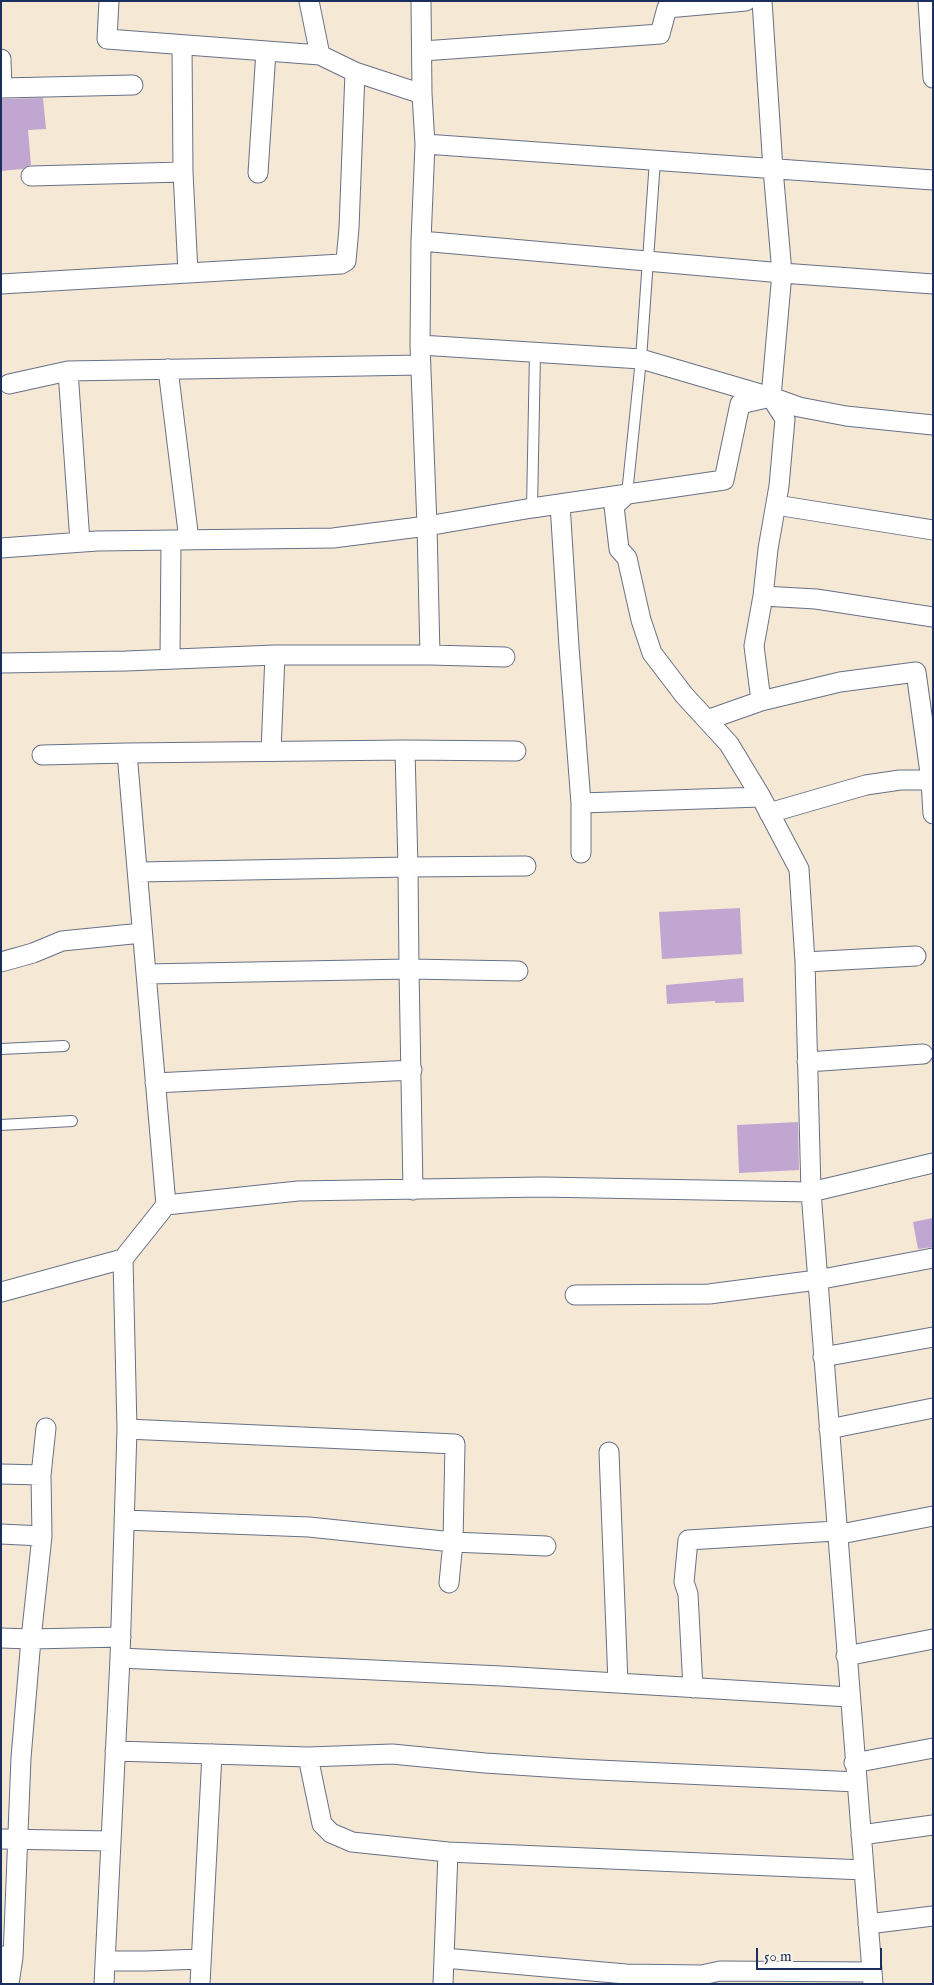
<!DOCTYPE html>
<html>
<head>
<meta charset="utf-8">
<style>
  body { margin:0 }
  #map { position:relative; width:934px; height:1985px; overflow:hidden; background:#f5e8d4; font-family:"IM FELL English",serif }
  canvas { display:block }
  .frame { position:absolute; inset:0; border:2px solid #1b2f5e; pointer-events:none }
  .scale { position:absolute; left:756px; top:1948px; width:126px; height:22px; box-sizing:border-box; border:2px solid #1b2f5e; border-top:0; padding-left:6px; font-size:15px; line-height:18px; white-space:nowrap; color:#1b2f5e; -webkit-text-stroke:4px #f7f3e8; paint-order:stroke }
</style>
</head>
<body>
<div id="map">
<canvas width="934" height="1985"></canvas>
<div class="frame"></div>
<div class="scale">50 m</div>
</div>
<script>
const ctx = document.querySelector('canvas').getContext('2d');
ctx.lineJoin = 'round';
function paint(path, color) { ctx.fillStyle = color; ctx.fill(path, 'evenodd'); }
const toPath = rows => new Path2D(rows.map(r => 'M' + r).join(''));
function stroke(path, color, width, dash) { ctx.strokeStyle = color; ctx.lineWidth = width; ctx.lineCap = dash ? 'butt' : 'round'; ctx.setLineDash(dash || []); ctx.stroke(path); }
paint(toPath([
  [43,98,46,129,28,130,31,165,22,169,1,171,1,99],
  [740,908,742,954,662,959,659,912],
  [743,978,744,1002,715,1003,715,1001,667,1004,666,985],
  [798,1122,799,1170,739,1173,737,1125],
  [933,1218,933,1247,918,1249,913,1222]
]), '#c0a6d0');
const lane = toPath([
  [627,494,641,359,655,160],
  [532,508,535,353],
  [1,1049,64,1046],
  [1,1125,72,1121]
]);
const street = toPath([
  [109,1,107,39,320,55],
  [309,1,320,55,355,72,422,94],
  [421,1,422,94,425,144,421,241,420,345,427,526,430,655],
  [762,1,773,169,782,273,771,397,785,419,779,486,768,549,763,596,816,599,933,617],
  [928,1,933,78],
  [182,45,183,172,188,273],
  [423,51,660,34,667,8,746,1],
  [1,59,2,88,133,85],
  [425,144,933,180],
  [258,173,266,51],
  [31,176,183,172],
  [421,241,782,273,933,284],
  [1,284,341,264,346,261,349,228,355,72],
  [420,345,641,359,771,397,799,407,846,416,933,425],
  [168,369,189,540],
  [9,384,68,371],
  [627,494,614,506,619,549,627,558,641,620,652,653,684,695,729,744,761,797,799,869,805,962,811,1192,873,1984],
  [560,504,569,647,581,803,761,797],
  [776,505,933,530],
  [80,542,68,371,421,365],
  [1,548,97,541,333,538,427,526,532,508,724,480,740,404,771,397],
  [170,659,171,540],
  [1,663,126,661,275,655,430,655,505,657],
  [761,701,754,646,763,596],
  [707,720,761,701,840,682,916,672,931,780,900,780,866,785,769,813],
  [405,750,516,751],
  [271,751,275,655],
  [42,755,127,753],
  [933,780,931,780,933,814],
  [581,803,581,853],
  [526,866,408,867,405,750,127,753,166,1205,298,1191,542,1187,811,1192,933,1163],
  [138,872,408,867,409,969,146,974],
  [1,962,33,953,62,941,142,933],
  [805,962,916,956],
  [807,1062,923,1054],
  [155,1083,412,1070],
  [413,1190,409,969,518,971],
  [1,1292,123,1259,166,1205],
  [575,1295,709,1294,817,1280,933,1258],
  [823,1357,933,1337],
  [127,1429,455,1444,453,1542,449,1583],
  [829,1429,933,1408],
  [609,1452,618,1683],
  [1,1474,41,1475],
  [124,1520,309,1527,453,1542,546,1546],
  [1,1534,42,1536],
  [1,1638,31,1639,121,1637],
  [846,1656,933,1639],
  [120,1658,501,1676,849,1697],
  [693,1688,688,1594,684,1582,688,1540,836,1531,846,1533,933,1516],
  [115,1751,308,1757,392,1754,485,1763,577,1769,857,1782],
  [308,1757,322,1824,331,1833,352,1842,448,1852,864,1870],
  [854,1763,933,1748],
  [861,1835,933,1825],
  [1,1839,111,1841],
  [448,1852,444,1958,626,1974,702,1975,720,1971,872,1972],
  [868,1924,933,1916],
  [1,1956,13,1957,9,1984],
  [13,1957,21,1758,31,1639,42,1536,41,1475,46,1428],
  [105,1961,146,1961,201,1959],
  [104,1984,120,1658,127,1429,123,1259],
  [200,1984,212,1754],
  [443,1984,444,1958]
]);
stroke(lane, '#677087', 12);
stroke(street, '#677087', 21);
stroke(lane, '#fff', 10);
stroke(street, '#fff', 19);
</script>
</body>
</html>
